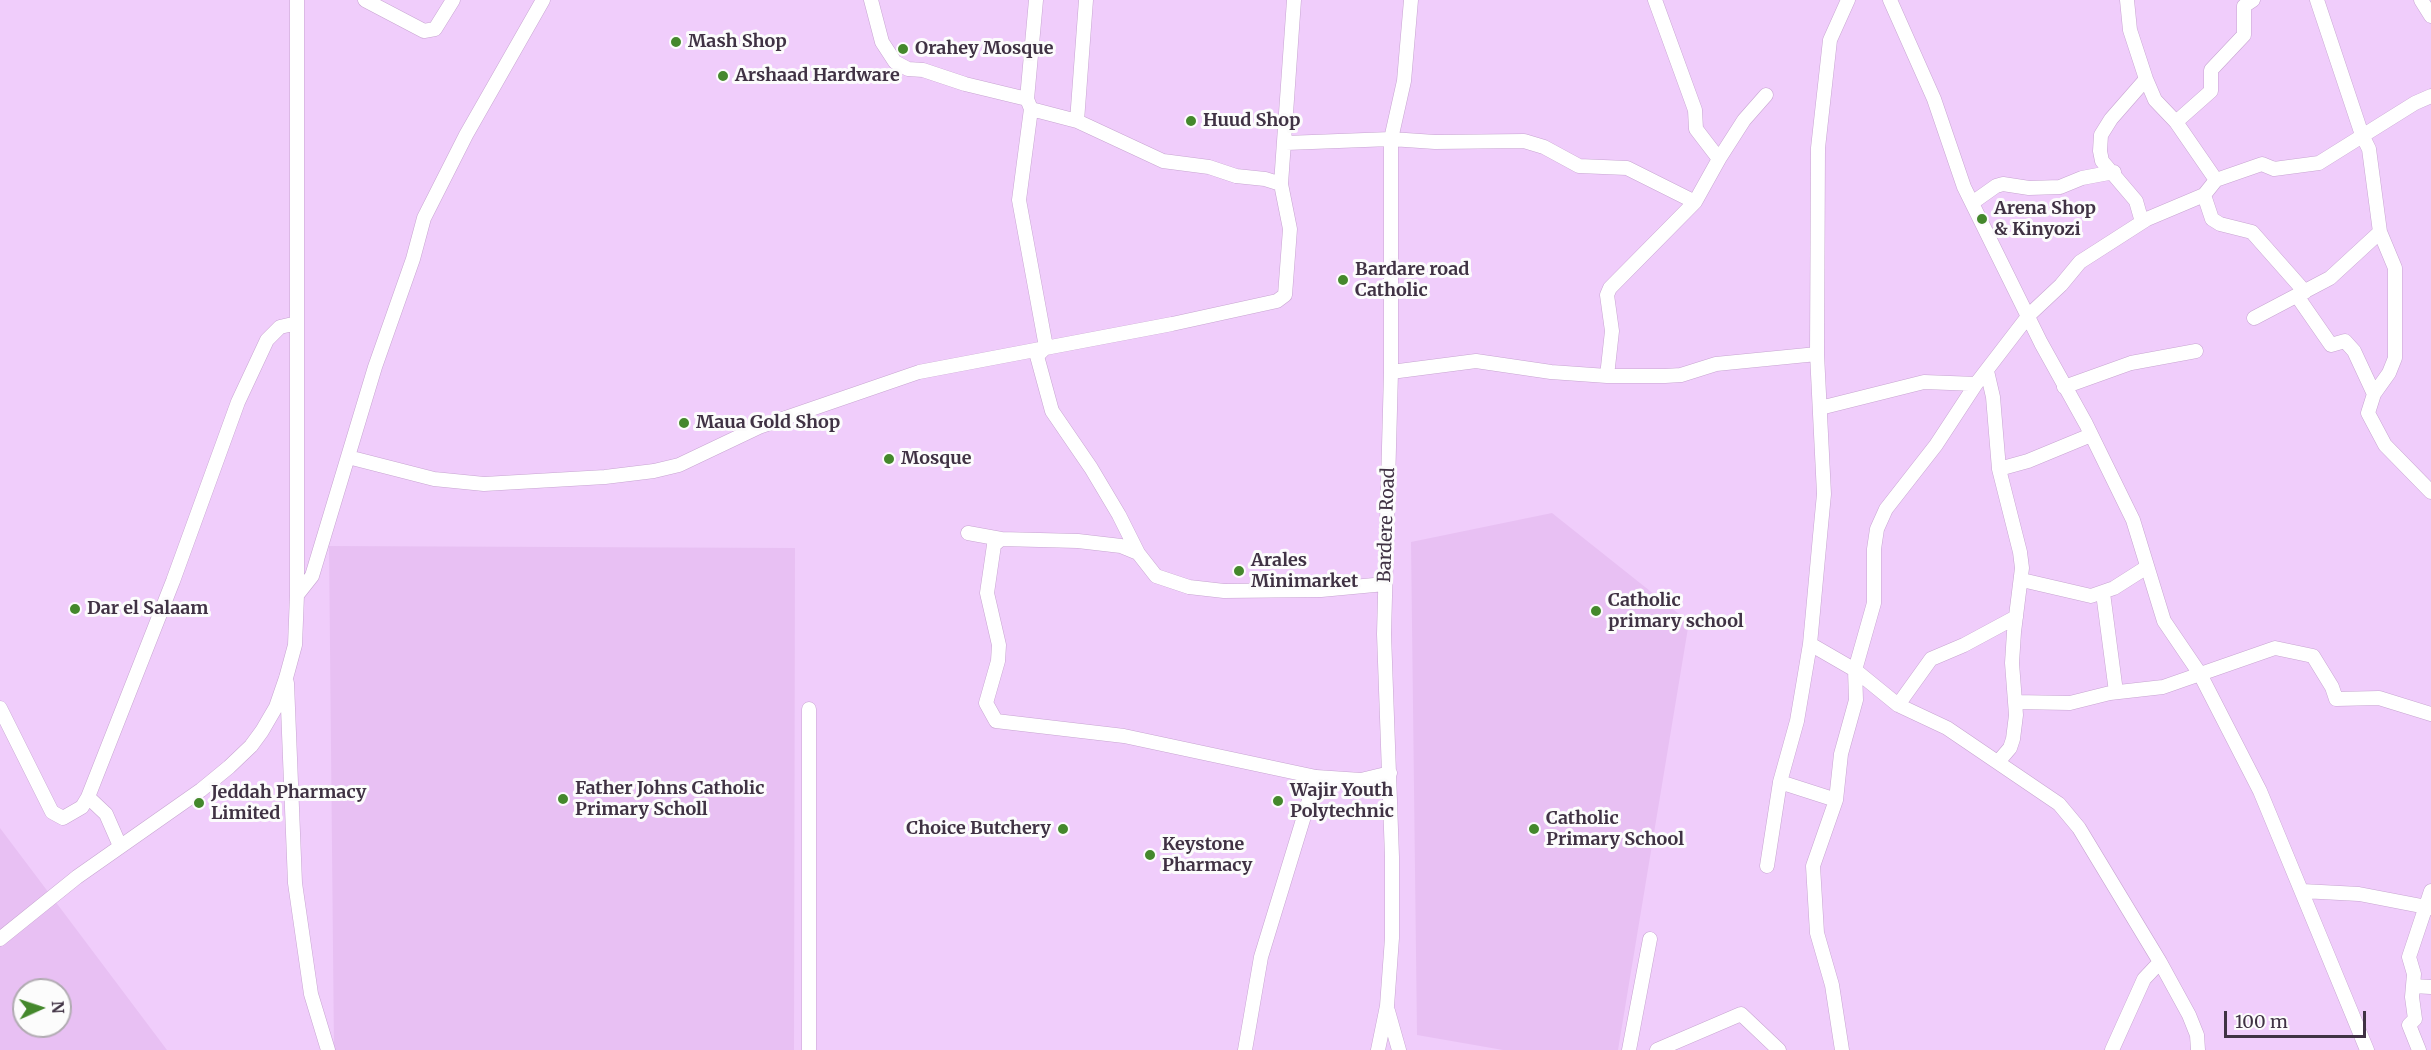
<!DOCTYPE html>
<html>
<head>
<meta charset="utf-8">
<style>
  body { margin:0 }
  #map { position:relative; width:2431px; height:1050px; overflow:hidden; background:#f0cdfb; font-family:Merriweather,serif }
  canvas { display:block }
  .north { position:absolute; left:12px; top:978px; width:60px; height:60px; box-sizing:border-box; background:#fcfcfc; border:2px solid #b1abb2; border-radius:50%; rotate:87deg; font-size:16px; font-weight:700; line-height:24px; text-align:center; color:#403244 }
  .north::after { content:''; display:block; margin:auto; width:21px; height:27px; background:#44882c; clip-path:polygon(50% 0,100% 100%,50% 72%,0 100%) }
  .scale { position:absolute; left:2224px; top:1011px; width:142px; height:27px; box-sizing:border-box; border:3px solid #403244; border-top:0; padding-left:8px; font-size:18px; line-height:21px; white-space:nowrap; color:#403244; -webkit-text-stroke:4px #fcfcfc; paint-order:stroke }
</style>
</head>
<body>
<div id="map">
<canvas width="2431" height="1050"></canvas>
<div class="north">N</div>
<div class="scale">100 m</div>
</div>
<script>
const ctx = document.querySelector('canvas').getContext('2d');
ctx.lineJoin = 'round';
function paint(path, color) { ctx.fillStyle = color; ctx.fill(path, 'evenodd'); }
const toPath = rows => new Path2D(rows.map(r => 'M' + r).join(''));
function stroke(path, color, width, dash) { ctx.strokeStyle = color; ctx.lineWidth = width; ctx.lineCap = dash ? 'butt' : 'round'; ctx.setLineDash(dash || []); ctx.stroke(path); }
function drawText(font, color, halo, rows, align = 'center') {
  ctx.font = font + ' Merriweather,serif'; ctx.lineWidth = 6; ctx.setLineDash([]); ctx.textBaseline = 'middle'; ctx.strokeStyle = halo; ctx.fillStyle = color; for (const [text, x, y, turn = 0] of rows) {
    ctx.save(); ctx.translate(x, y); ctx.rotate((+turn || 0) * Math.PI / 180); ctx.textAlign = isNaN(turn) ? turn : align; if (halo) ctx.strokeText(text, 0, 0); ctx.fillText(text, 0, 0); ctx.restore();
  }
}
paint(toPath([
  [1552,513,1689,622,1618,1050,1503,1050,1417,1035,1411,542],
  [329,546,795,548,794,1050,334,1050],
  [0,828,61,909,167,1050,0,1050],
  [24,990,60,990,60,1026,24,1026]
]), '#e8c0f3');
const minor = toPath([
  [365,0,424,31,435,29,453,0],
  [871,0,882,42,895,62,908,69,923,70,965,84,1027,99],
  [1036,0,1027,99,1031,109,1019,200,1046,347],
  [1655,0,1695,110,1696,129,1719,159],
  [1890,0,1934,99,1964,187,2041,343,2086,424,2133,520,2164,621,2200,674,2260,791,2367,1050],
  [2127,0,2130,30,2146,79,2111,119,2101,135,2100,151,2102,161,2136,201,2142,222],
  [2317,0,2362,135,2369,149,2380,232,2395,268,2395,358,2389,373,2374,394],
  [2421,0,2431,16],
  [2146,79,2155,100,2176,122,2216,180],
  [1031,109,1077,121,1163,161,1209,167,1236,176,1265,179,1281,184],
  [1077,121,1086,0],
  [2176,122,2211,91,2211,70,2244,35,2244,6,2253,0],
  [1286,143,1391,139,1435,142,1524,141,1544,147,1579,166,1627,168,1695,202],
  [2204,195,2212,219,2220,224,2252,232,2305,292],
  [1972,203,1996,186,2003,184,2029,188,2060,187,2082,178,2114,172],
  [2297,296,2331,345,2345,341,2354,351,2374,394,2368,413,2385,445,2431,492],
  [2254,318,2330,278,2380,232],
  [1046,347,1037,356,1052,411,1091,468,1119,515,1138,553,1156,576,1189,587,1224,591,1321,590,1385,584],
  [1987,371,1993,397,1999,469,2020,552,2022,568,2014,632,2012,663,2016,715,2013,739,2010,748,1998,762],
  [1391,372,1476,361,1551,372,1607,376,1665,376,1681,375,1716,364,1817,354],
  [1607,376,1612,331,1607,295,1610,288,1695,202,1719,159,1744,120,1766,95],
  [2064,387,2131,363,2196,351],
  [1820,408,1924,382,1976,384],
  [348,457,434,479,484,484,605,477,654,471,679,465,759,427,919,372,1172,324,1277,301,1285,295,1290,229,1281,184,1294,0],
  [1999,469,2028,461,2091,435],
  [968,533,1001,539],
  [1138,553,1121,546,1078,541,1001,539,994,545,987,593,999,645,998,661,986,703,996,721,1124,736,1316,777,1361,780,1390,773],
  [2022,580,2091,596,2114,588,2147,567],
  [2103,593,2116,692],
  [297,595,312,576,375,367,413,259,424,218,466,135,543,0],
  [1810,644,1855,670,1898,705,1947,728,2059,804,2079,828,2160,962,2189,1015,2197,1035,2198,1050],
  [287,683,295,883,311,994,328,1050],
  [2015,702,2070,703,2110,693,2163,687,2275,648,2313,656,2332,687,2336,699,2379,698,2431,714],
  [1898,705,1931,659,1964,645,2016,617],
  [0,708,52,812,63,818,82,807,88,797,106,814,120,846],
  [1780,782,1836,800],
  [88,797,173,581,238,402,267,340,280,327,297,323],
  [1767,866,1780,782,1797,721,1810,644,1820,536,1824,494,1817,354,1818,148,1830,40,1848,0],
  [2302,891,2359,894,2431,908],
  [0,939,77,877,201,790,229,767,251,746,262,731,276,707,286,678,295,645,297,595,297,0],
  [2413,986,2431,987],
  [1388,1011,1399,1050],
  [809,1050,809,709],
  [1245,1050,1261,957,1316,777],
  [1378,1050,1387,1006,1392,938,1392,857,1384,634,1391,372,1391,139,1404,81,1411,0],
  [1629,1050,1650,939],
  [1657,1050,1741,1014,1779,1050],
  [1842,1050,1832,985,1817,933,1813,866,1836,800,1841,754,1856,700,1855,670,1874,603,1874,549,1877,529,1886,509,1936,445,1976,384,2029,315,2061,285,2080,262,2147,219,2204,195,2216,180,2262,164,2274,169,2319,163,2415,103,2431,96],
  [2112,1050,2144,979,2160,962],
  [2419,1050,2409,1025,2415,1019,2412,997,2414,974,2409,957,2431,891]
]);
stroke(minor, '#c7a5d1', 15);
stroke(minor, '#fff', 14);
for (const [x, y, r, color] of [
  [676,42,6,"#44882c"],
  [903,49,6,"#44882c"],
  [723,76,6,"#44882c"],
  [1191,121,6,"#44882c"],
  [1982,219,6,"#44882c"],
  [1343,280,6,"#44882c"],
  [684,423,6,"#44882c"],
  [889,459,6,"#44882c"],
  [1239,571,6,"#44882c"],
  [75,609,6,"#44882c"],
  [1596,611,6,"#44882c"],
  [563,799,6,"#44882c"],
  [1278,801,6,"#44882c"],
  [199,803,6,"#44882c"],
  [1063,829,6,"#44882c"],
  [1534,829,6,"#44882c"],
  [1150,855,6,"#44882c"]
]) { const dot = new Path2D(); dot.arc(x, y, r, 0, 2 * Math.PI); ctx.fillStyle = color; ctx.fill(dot); stroke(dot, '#fcfcfc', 2); }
drawText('bold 18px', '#403244', '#fcfcfc', [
  ["Mash Shop",688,42],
  ["Orahey Mosque",915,49],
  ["Arshaad Hardware",735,76],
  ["Huud Shop",1203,121],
  ["Arena Shop",1994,209],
  ["& Kinyozi",1994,230],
  ["Bardare road",1355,270],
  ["Catholic",1355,291],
  ["Maua Gold Shop",696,423],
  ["Mosque",901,459],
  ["Arales",1251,561],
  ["Minimarket",1251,582],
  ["Catholic",1608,601],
  ["primary school",1608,622],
  ["Dar el Salaam",87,609],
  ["Father Johns Catholic",575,789],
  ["Primary Scholl",575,810],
  ["Wajir Youth",1290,791],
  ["Polytechnic",1290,812],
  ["Jeddah Pharmacy",211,793],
  ["Limited",211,814],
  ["Catholic",1546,819],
  ["Primary School",1546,840],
  ["Choice Butchery",1051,829,"right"],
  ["Keystone",1162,845],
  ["Pharmacy",1162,866]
], 'left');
drawText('18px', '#403244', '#fcfcfc', [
  ["Bardere Road",1387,525,-88]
]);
</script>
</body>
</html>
